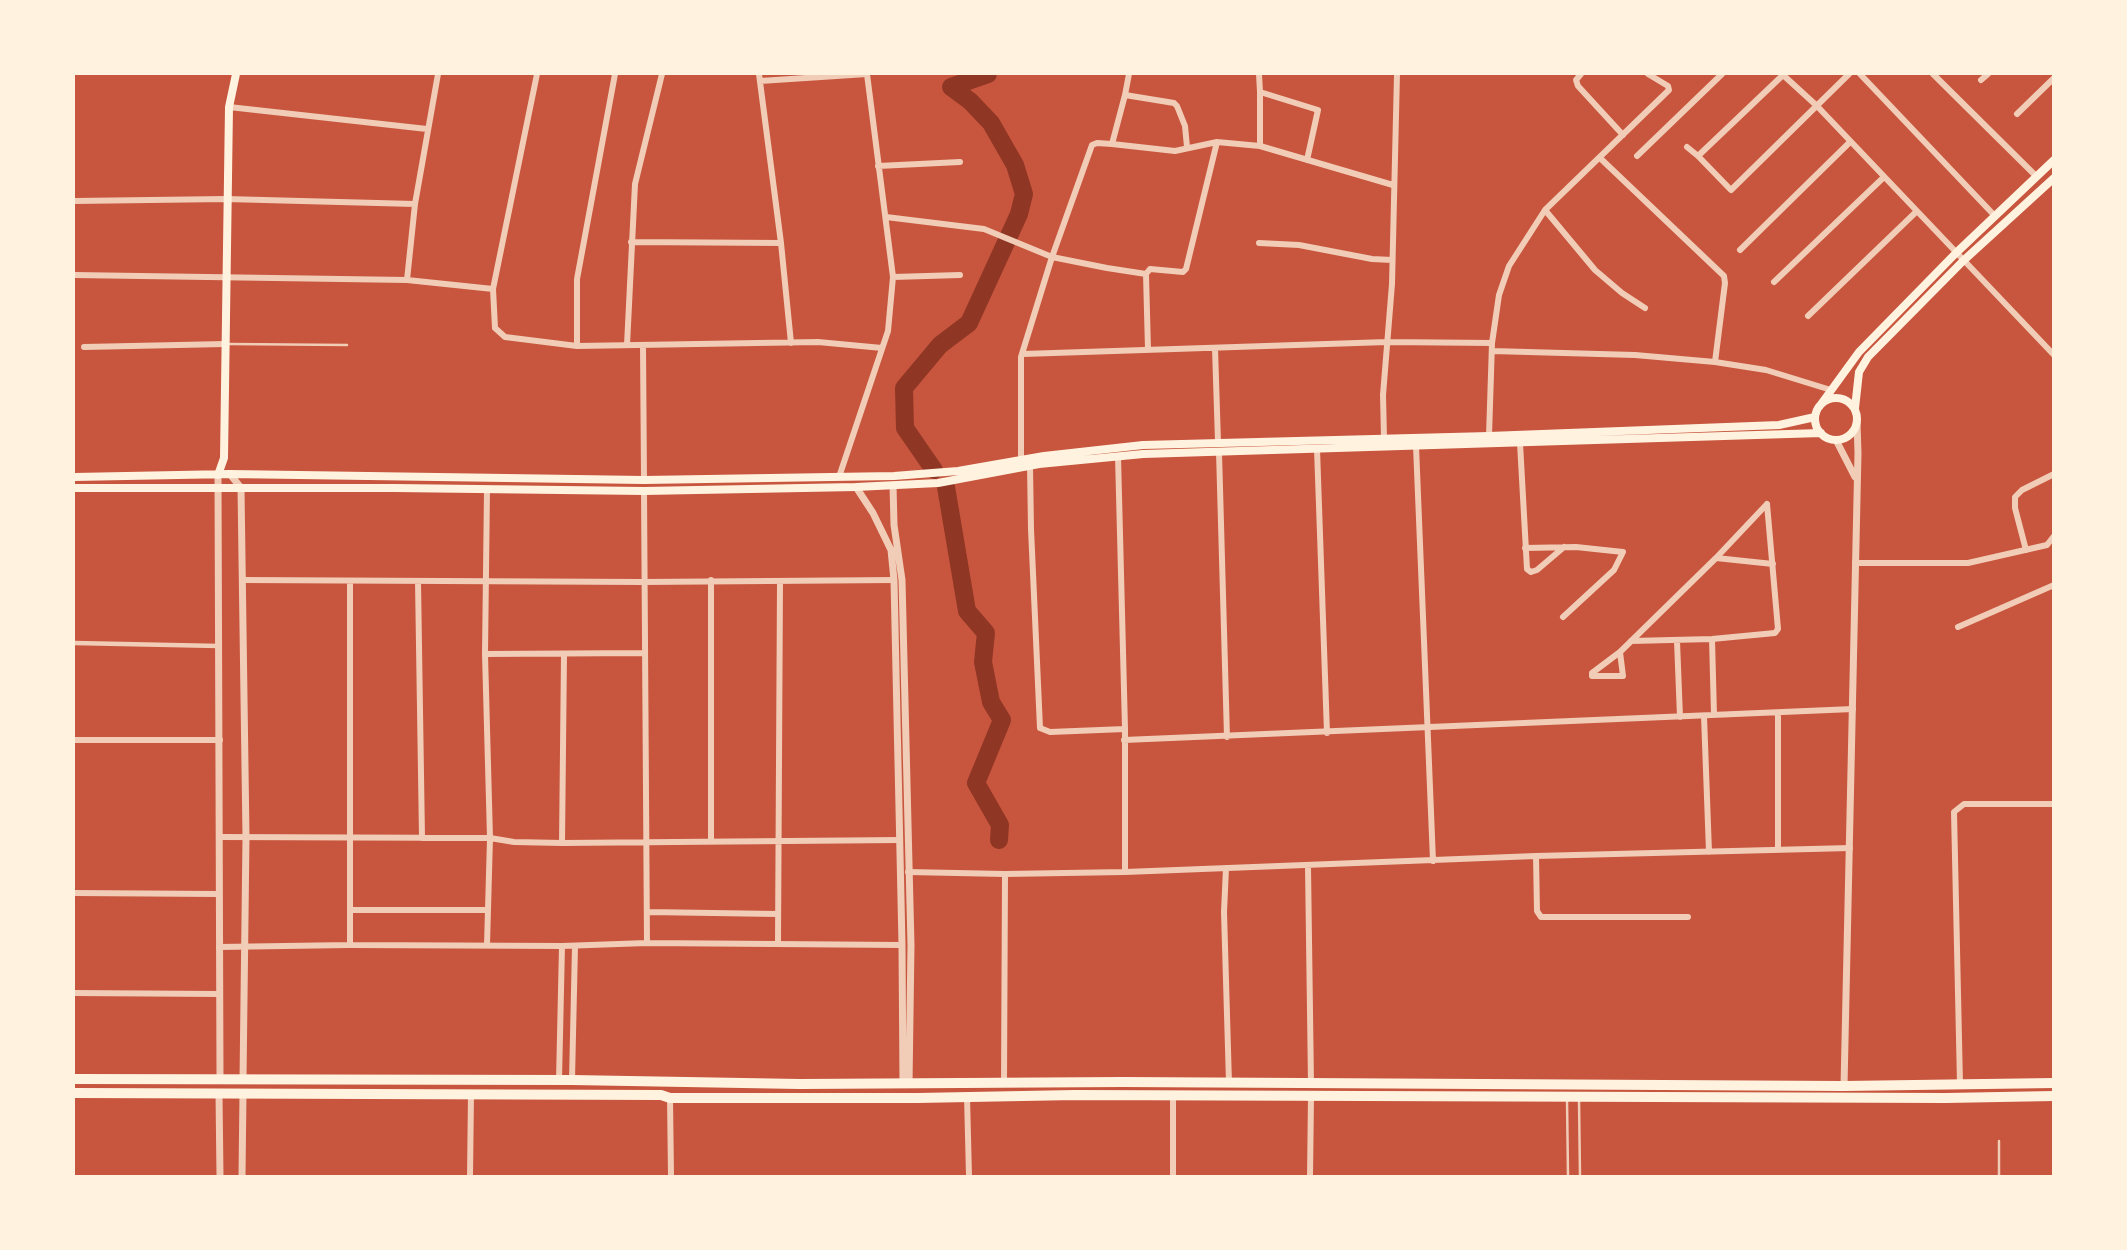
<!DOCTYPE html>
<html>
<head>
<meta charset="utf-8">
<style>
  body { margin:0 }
  #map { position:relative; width:2127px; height:1250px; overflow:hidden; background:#c8553d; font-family:Cabin,sans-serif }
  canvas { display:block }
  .frame { position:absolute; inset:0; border:75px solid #fff3e0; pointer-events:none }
</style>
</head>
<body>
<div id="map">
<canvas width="2127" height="1250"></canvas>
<div class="frame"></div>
</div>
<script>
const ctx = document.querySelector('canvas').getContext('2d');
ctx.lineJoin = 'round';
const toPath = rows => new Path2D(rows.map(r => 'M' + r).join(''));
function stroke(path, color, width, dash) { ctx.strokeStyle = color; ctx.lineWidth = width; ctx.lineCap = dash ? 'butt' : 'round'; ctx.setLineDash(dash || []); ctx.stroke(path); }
stroke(toPath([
  [934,470,905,428,904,388,940,345,969,323,1019,214,1024,194,1015,165,991,123,970,101,951,87,988,74],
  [946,487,967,611,986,633,983,662,991,702,1002,720,976,783,1000,825,999,840]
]), '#8f3625', 18);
stroke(toPath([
  [228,344,347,345],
  [1567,1099,1568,1176],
  [1579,1099,1580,1176],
  [1999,1141,1999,1176]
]), '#f1ccb7', 2.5);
stroke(toPath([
  [74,643,219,646]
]), '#f1ccb7', 4.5);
stroke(toPath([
  [537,74,493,289,495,328,505,337,577,346,818,342,882,348],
  [759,74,781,243,791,343],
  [1129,74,1125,95,1174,103,1177,106,1185,126,1187,147],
  [1259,74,1260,92],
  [1581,74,1576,80,1578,86,1623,135],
  [1782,74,1817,106,2054,355],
  [1860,74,1994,215],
  [1933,74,2036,176],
  [1783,75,1698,156,1731,190,1849,74],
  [1981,80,1988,74],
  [760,81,867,74],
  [229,107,427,129],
  [2017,114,2054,78],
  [1112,144,1125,95],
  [1260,146,1260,92,1318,110,1307,160],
  [1687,147,1698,156],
  [1637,156,1722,74],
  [1600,158,1724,276,1725,283,1715,362],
  [878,166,960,162],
  [74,201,226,199,415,204],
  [1545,210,1595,270,1622,293,1645,308],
  [886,217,984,229,1052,257,1107,268,1146,274,1150,269,1183,272,1186,269,1217,142],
  [631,242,781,243],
  [1259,243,1299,245,1372,259,1392,260],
  [1740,250,1850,142],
  [1146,274,1148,350],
  [74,275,407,280,493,289],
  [893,277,960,275],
  [407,280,415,204,438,74],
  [1774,282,1884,177],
  [1808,316,1917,211],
  [627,345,635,184,662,74],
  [643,345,644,480],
  [577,346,577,279,615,74],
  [84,347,225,344],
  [1215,348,1218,442],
  [1492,351,1635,355,1715,362,1766,370,1831,390],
  [1023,354,1387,342,1492,343],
  [1489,436,1492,343,1499,295,1509,266,1545,210,1669,90,1668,86,1648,74],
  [1384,438,1383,395,1392,284,1397,74],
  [1520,443,1527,569,1531,572,1537,570,1564,547],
  [1416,446,1433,861],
  [1317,449,1327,733],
  [1219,452,1227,737],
  [1118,456,1125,729,1125,872],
  [1021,461,1021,357,1052,257,1092,145,1097,143,1112,144,1175,151,1217,142,1260,146,1393,185],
  [1030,466,1031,529,1040,728,1050,732,1125,729],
  [839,477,888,331,893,277,867,74],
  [644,491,647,943],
  [1525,548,1576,547,1623,552,1614,570,1563,617],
  [2026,550,2015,508,2015,497,2022,490,2054,474],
  [1716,558,1773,564],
  [1855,563,1968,563,2047,545,2054,536],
  [242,580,643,582,894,580],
  [350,581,350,945],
  [418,581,422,838],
  [1958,627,2054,585],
  [1712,639,1714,715],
  [1631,641,1712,639,1775,633,1778,629,1767,504],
  [1677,641,1680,717],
  [485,654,644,653],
  [1592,676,1592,673,1620,652,1716,558,1767,504],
  [1592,676,1623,676,1620,652],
  [1778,713,1778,850],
  [1704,716,1709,852],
  [74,740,220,740],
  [1124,740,1853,709],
  [220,837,490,838,514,842,562,843,900,840],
  [711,840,711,580],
  [562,843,564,654],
  [1536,856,1537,911,1541,917,1688,917],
  [1308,866,1311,1084],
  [1226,868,1224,912,1229,1083],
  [908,872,1005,874,1125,872,1536,856,1850,848],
  [74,893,218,894],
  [350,910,488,910],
  [648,912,778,914],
  [778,944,780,581],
  [487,945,490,838,485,654,487,490],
  [219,947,350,945,562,946,647,943,902,945],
  [74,993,219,994],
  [559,1080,562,946],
  [572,1080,575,946],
  [1004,1084,1005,874],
  [1960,1084,1954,812,1964,804,2054,804],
  [1173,1095,1173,1176],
  [967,1096,969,1176],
  [670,1098,671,1176],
  [470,1176,471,1094],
  [1310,1176,1311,1097]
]), '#f1ccb7', 6);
stroke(toPath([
  [1836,440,1855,477],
  [230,474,241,488,246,837,243,1080],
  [218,475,220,1079],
  [893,485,894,525,902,580,911,945,909,1084],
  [856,487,873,513,891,550,894,580,902,945,903,1084],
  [1844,1086,1858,453,1857,422],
  [219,1093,220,1176],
  [242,1176,243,1093]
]), '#f1ccb7', 7);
stroke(toPath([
  '1815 419a21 21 0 1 1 42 0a21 21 0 1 1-42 0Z',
  [1819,407,1859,352,1956,253,2054,160],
  [1855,408,1859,372,1868,357,1963,261,2054,178],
  [218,475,224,458,229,107,236,74],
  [74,477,230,474,644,480,894,476,958,471,1044,456,1143,445,1489,436,1779,425,1815,417],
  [74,488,394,488,644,491,856,487,938,483,1039,464,1143,454,1821,433]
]), '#fff3e0', 8);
stroke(toPath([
  [74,1079,572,1080,800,1084,1122,1082,1844,1086,2054,1083],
  [74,1093,661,1095,670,1098,917,1098,1075,1095,1946,1098,2054,1096]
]), '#fff3e0', 10);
</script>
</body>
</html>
